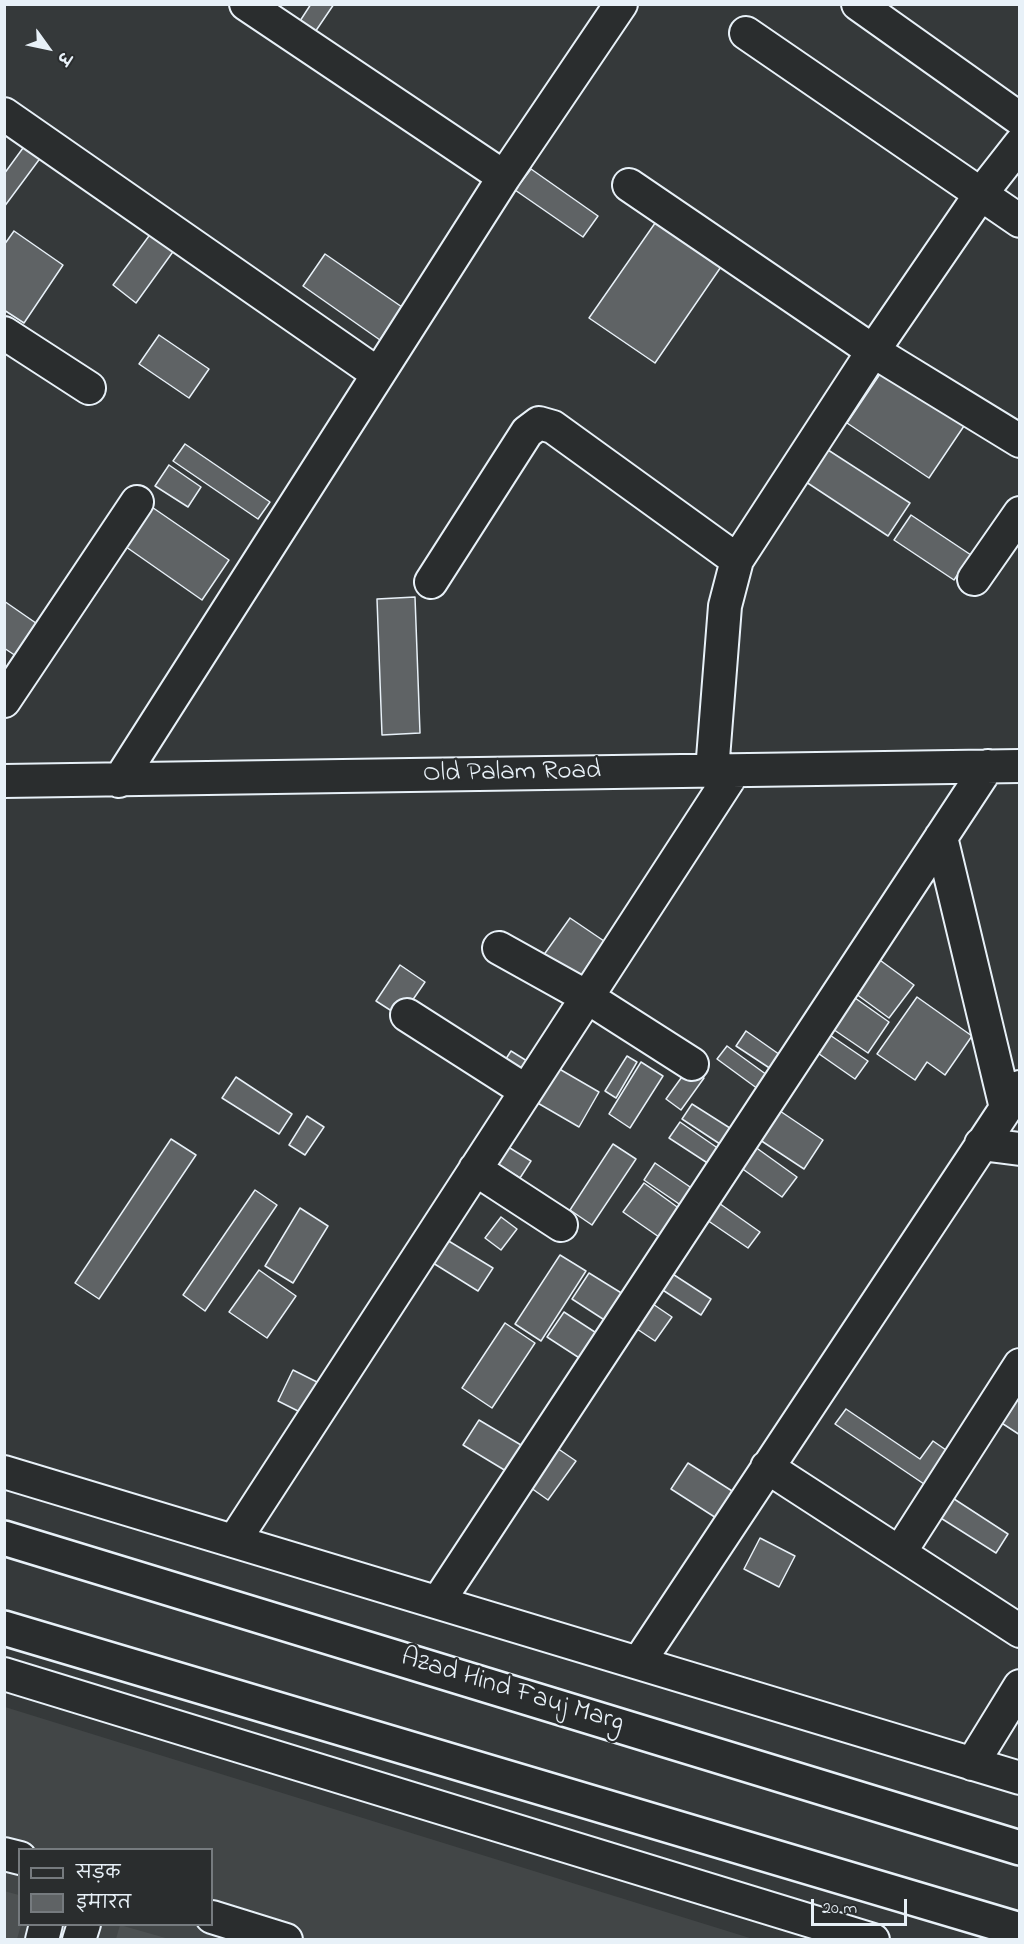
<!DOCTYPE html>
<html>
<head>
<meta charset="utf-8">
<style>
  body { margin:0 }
  #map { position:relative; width:1024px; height:1944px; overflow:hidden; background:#35393a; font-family:"Indie Flower","Playpen Sans Deva",sans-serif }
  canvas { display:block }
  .frame { position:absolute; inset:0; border:6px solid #e8f1f8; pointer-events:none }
  .legend { position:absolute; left:18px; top:1848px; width:195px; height:78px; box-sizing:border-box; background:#2a2d2e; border:2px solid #767b7f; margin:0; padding:8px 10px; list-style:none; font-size:18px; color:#e8f1f8 }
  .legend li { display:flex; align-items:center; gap:12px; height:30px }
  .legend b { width:30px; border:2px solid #767b7f }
  .north { position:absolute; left:18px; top:18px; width:60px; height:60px; -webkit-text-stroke:4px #2a2d2e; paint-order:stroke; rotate:123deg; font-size:16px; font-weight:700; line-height:24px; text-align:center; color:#e8f1f8 }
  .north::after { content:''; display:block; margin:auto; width:21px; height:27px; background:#e8f1f8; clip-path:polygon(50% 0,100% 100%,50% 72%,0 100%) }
  .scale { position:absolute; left:811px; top:1899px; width:96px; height:27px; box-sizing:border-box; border:3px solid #e8f1f8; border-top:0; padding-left:8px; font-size:18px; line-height:21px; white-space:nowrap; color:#e8f1f8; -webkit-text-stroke:4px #2a2d2e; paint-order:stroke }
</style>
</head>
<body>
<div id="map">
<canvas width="1024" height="1944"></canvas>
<div class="frame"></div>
<ul class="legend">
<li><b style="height:8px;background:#2a2d2e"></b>सड़क</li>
<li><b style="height:16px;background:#5f6365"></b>इमारत</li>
</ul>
<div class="north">उ</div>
<div class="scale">20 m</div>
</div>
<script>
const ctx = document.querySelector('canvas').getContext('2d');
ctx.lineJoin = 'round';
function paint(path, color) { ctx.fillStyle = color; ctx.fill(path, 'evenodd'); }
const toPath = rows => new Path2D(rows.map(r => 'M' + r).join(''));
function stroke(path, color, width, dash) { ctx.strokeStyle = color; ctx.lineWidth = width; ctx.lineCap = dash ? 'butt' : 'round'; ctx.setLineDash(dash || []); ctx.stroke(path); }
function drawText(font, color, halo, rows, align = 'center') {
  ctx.font = font + ' "Indie Flower",sans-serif'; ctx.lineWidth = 4.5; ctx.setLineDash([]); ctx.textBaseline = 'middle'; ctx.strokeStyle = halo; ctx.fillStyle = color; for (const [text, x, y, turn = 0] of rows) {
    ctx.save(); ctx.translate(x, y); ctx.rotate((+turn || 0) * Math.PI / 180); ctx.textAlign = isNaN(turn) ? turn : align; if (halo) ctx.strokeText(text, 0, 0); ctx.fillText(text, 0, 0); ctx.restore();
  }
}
paint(toPath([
  [5,1707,753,1939,5,1939],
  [20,1850,212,1850,212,1924,20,1924]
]), '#424647');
paint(toPath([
  [4,1891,19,1895,20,1924,21,1925,17,1939,5,1939],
  [120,1925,169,1939,116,1939]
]), '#4d5152');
const building = toPath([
  [311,4,334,4,313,35,298,24,311,4],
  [31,137,47,149,4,207,4,174,31,137],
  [531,169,598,216,583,237,515,190,531,169],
  [660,216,725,261,655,363,589,318,660,216],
  [157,225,180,242,136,303,113,285,157,225],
  [14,231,63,265,24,323,4,310,4,245,14,231],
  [325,254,402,307,380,340,303,286,325,254],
  [159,335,209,369,189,398,139,364,159,335],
  [882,371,964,426,929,478,847,423,882,371],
  [185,444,270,502,258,519,173,461,185,444],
  [825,448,910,503,888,536,803,480,825,448],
  [169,465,201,487,188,507,155,486,169,465],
  [146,503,229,560,202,600,119,542,146,503],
  [911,515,971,555,954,580,894,540,911,515],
  [415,597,420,733,382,735,377,599,415,597],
  [4,601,46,630,25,662,4,648,4,601],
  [570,918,604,941,578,980,543,956,570,918],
  [877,958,914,985,889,1018,852,991,877,958],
  [400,965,425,982,401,1017,376,1001,400,965],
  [848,993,889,1022,868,1053,827,1025,848,993],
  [917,997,972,1036,945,1075,927,1062,915,1080,877,1054,917,997],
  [746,1031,783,1057,774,1071,736,1046,746,1031],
  [824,1031,868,1061,855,1079,812,1049,824,1031],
  [727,1046,767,1075,758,1089,717,1059,727,1046],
  [511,1051,527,1061,518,1075,502,1065,511,1051],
  [627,1056,637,1062,616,1098,605,1091,627,1056],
  [641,1062,663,1076,630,1128,609,1114,641,1062],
  [549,1063,599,1092,579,1127,529,1098,549,1063],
  [689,1067,704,1078,681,1110,666,1099,689,1067],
  [236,1077,292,1114,279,1134,222,1098,236,1077],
  [692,1104,733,1130,723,1146,682,1119,692,1104],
  [777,1109,823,1140,804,1169,757,1138,777,1109],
  [307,1116,324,1127,305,1155,289,1145,307,1116],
  [680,1122,719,1149,709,1164,669,1138,680,1122],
  [171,1139,196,1155,99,1299,75,1283,171,1139],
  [613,1144,636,1159,592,1225,570,1210,613,1144],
  [751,1144,797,1177,782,1197,737,1165,751,1144],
  [505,1145,531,1161,520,1178,494,1162,505,1145],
  [655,1163,696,1191,685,1208,644,1180,655,1163],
  [644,1183,680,1209,659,1237,623,1212,644,1183],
  [255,1190,277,1205,205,1311,183,1295,255,1190],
  [716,1201,760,1232,748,1248,704,1218,716,1201],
  [300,1208,328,1226,293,1283,265,1266,300,1208],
  [501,1217,517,1229,501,1250,485,1238,501,1217],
  [447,1240,493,1268,478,1291,433,1263,447,1240],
  [560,1255,586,1271,541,1341,515,1324,560,1255],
  [665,1269,711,1299,701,1315,655,1285,665,1269],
  [259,1270,296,1296,267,1338,229,1312,259,1270],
  [589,1273,623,1294,606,1321,572,1299,589,1273],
  [647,1300,672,1317,655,1341,631,1325,647,1300],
  [564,1312,601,1336,584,1361,547,1337,564,1312],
  [505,1323,535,1343,492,1408,462,1388,505,1323],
  [293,1370,319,1383,304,1414,278,1401,293,1370],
  [1020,1387,1020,1435,997,1420,1020,1387],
  [846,1409,920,1459,933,1441,946,1450,924,1484,835,1424,846,1409],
  [479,1420,521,1445,506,1471,463,1445,479,1420],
  [551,1444,576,1461,548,1500,524,1483,551,1444],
  [688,1463,740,1496,724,1523,671,1489,688,1463],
  [948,1495,1008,1534,996,1553,936,1515,948,1495],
  [760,1538,795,1556,779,1587,744,1569,760,1538]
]);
paint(building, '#5f6365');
stroke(building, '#e8f1f8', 1.5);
const minor = toPath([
  [246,4,504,177],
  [858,4,1020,119],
  [746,33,1020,221],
  [4,114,378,374],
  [629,185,873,351,1020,441],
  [4,333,89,388],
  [974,579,1020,513],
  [431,582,527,432,539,423,553,427,737,560],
  [4,701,137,502],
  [712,771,725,606,737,560,873,351,980,195,1020,144],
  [4,781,1020,766],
  [119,781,504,177,621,4],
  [941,837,1006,1108],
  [499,948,587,997,692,1064],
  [407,1015,526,1091],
  [981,1144,1020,1149],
  [475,1169,561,1225],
  [767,1467,1020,1631],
  [4,1472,1020,1778],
  [234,1541,734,771],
  [900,1552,1020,1365],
  [438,1602,988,766],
  [639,1662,1020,1087],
  [4,1674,873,1940],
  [972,1764,1020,1686],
  [4,1854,20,1858],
  [212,1917,286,1940],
  [42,1940,46,1924],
  [79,1940,84,1924]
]);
const major = toPath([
  [4,1538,1020,1848],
  [4,1628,1020,1930]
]);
stroke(minor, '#e8f1f8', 36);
stroke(major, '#e8f1f8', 38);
stroke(minor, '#2a2d2e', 32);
stroke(major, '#2a2d2e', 33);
drawText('27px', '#e8f1f8', '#2a2d2e', [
  ["Old Palam Road",512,774,-1],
  ["Azad Hind Fauj Marg",512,1692,17]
]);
</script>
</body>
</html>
